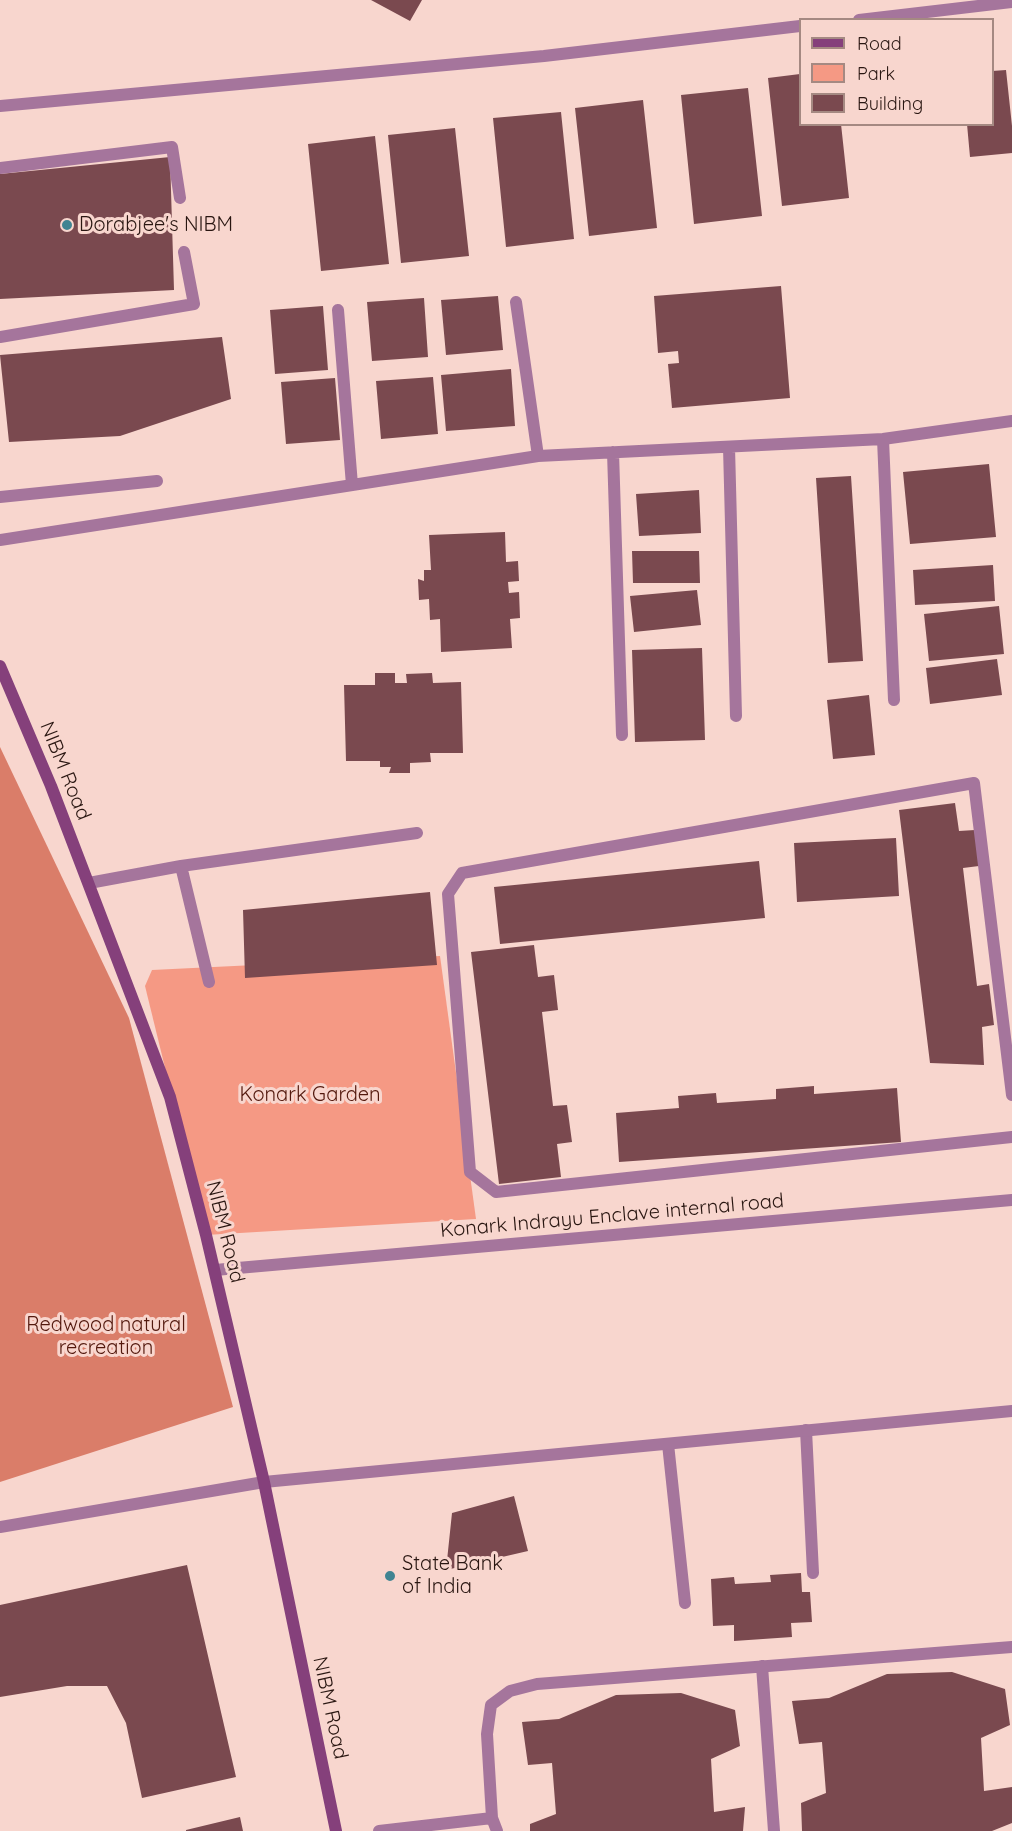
<!DOCTYPE html>
<html>
<head>
<meta charset="utf-8">
<style>
  body { margin:0 }
  #map { position:relative; width:1012px; height:1831px; overflow:hidden; background:#f8d6ce; font-family:Quicksand,sans-serif }
  canvas { display:block }
  .legend { position:absolute; left:799px; top:18px; width:195px; height:108px; box-sizing:border-box; background:#f8d6ce; border:2px solid #a58982; margin:0; padding:8px 10px; list-style:none; font-size:18px; color:#291611 }
  .legend li { display:flex; align-items:center; gap:12px; height:30px }
  .legend b { width:30px; border:2px solid #a58982 }
</style>
</head>
<body>
<div id="map">
<canvas width="1012" height="1831"></canvas>
<ul class="legend">
<li><b style="height:8px;background:#85407b"></b>Road</li>
<li><b style="height:16px;background:#f59984"></b>Park</li>
<li><b style="height:16px;background:#7a494f"></b>Building</li>
</ul>
</div>
<script>
const ctx = document.querySelector('canvas').getContext('2d');
ctx.lineJoin = 'round';
function paint(path, color) { ctx.fillStyle = color; ctx.fill(path, 'evenodd'); }
const toPath = rows => new Path2D(rows.map(r => 'M' + r).join(''));
function stroke(path, color, width, dash) { ctx.strokeStyle = color; ctx.lineWidth = width; ctx.lineCap = dash ? 'butt' : 'round'; ctx.setLineDash(dash || []); ctx.stroke(path); }
function drawText(font, color, halo, rows, align = 'center') {
  ctx.font = font + ' Quicksand,sans-serif'; ctx.lineWidth = 6; ctx.setLineDash([]); ctx.textBaseline = 'middle'; ctx.strokeStyle = halo; ctx.fillStyle = color; for (const [text, x, y, turn = 0] of rows) {
    ctx.save(); ctx.translate(x, y); ctx.rotate((+turn || 0) * Math.PI / 180); ctx.textAlign = isNaN(turn) ? turn : align; if (halo) ctx.strokeText(text, 0, 0); ctx.fillText(text, 0, 0); ctx.restore();
  }
}
paint(toPath([
  [440,956,476,1219,206,1235,145,986,152,970]
]), '#f59984');
paint(toPath([
  [0,747,129,1018,233,1407,0,1482]
]), '#da7d69');
paint(toPath([
  [371,0,422,0,410,21],
  [1006,70,1012,126,1012,153,970,157,967,124,992,124,992,71],
  [800,74,800,124,841,124,849,198,782,206,768,78],
  [748,88,762,216,694,224,681,95],
  [643,100,657,228,589,236,575,108],
  [561,112,574,239,506,247,493,118],
  [455,128,469,256,401,263,388,135],
  [375,136,389,264,321,271,308,144],
  [170,157,174,290,0,299,0,174],
  [781,286,790,398,672,408,668,364,679,363,678,351,658,353,654,296],
  [498,296,503,350,446,355,441,300],
  [424,298,428,357,372,361,367,302],
  [323,306,328,370,275,374,270,310],
  [222,337,231,399,120,436,9,442,0,355],
  [511,369,515,426,446,431,441,375],
  [433,377,438,434,381,439,376,381],
  [335,378,340,440,286,444,281,382],
  [989,464,996,537,910,544,903,472],
  [851,476,863,661,828,663,816,478],
  [699,490,701,533,639,536,636,494],
  [505,532,506,562,518,561,519,581,508,582,509,593,519,592,520,618,510,619,512,648,441,652,440,619,430,620,429,599,419,600,418,579,424,581,424,570,431,570,429,535],
  [632,551,699,551,700,583,633,583],
  [993,565,995,601,915,605,913,570],
  [697,590,701,625,634,632,630,596],
  [999,606,1004,654,929,661,924,614],
  [702,648,705,740,635,742,632,650],
  [997,659,1002,695,930,704,926,668],
  [375,673,395,673,395,683,407,683,406,674,432,673,433,683,461,682,463,753,430,753,431,762,410,763,410,773,389,773,391,767,380,767,380,761,346,761,344,685,375,685],
  [869,695,875,755,833,759,827,700],
  [955,803,959,831,975,830,979,866,963,868,977,986,989,984,994,1025,982,1027,984,1065,930,1063,899,810],
  [896,838,899,896,797,902,794,843],
  [759,861,765,918,500,944,494,887],
  [430,892,437,965,245,978,243,910],
  [534,945,538,977,554,975,558,1010,542,1012,553,1106,567,1105,572,1142,557,1144,561,1177,499,1184,471,952],
  [814,1086,814,1094,897,1088,901,1142,619,1162,616,1113,679,1108,678,1096,716,1093,717,1103,776,1099,776,1089],
  [514,1496,528,1551,446,1570,452,1513],
  [187,1565,236,1777,142,1798,126,1723,107,1686,67,1686,0,1697,0,1605],
  [801,1573,802,1592,810,1592,812,1622,791,1623,792,1637,734,1641,734,1625,713,1626,711,1579,734,1577,735,1584,771,1582,770,1575],
  [952,1672,1005,1689,1010,1725,981,1738,984,1791,1012,1787,1012,1823,992,1831,802,1831,801,1803,826,1793,822,1742,799,1744,792,1701,829,1698,887,1674],
  [681,1693,735,1710,740,1746,711,1759,714,1812,745,1807,743,1831,530,1831,530,1824,556,1814,552,1763,528,1765,522,1722,559,1719,616,1695],
  [240,1817,243,1831,186,1831,186,1830]
]), '#7a494f');
stroke(toPath([
  [0,168,172,147,180,198],
  [0,337,194,304,184,252],
  [0,497,157,481],
  [806,1430,813,1573],
  [668,1444,685,1603]
]), '#a5759c', 12);
stroke(toPath([
  [859,20,1012,2],
  [0,106,544,56,800,26],
  [516,302,538,456],
  [338,310,352,485],
  [883,439,894,700],
  [729,447,736,716],
  [613,452,622,735],
  [0,540,538,456,883,439,1012,421],
  [181,866,209,982],
  [89,883,181,866,417,833],
  [1012,1095,974,783,462,873,448,894,470,1172,496,1192,1012,1137],
  [215,1270,1012,1200],
  [0,1527,264,1482,1012,1411],
  [762,1666,774,1831],
  [379,1831,492,1818],
  [497,1831,492,1818,487,1734,491,1705,510,1691,537,1684,1012,1647]
]), '#a5759c', 12);
stroke(toPath([
  [0,666,51,786,170,1097,206,1235,264,1482,336,1831]
]), '#85407b', 12);
for (const [x, y, r, color] of [
  [67,225,6,"#408492"],
  [390,1576,6,"#408492"]
]) { const dot = new Path2D(); dot.arc(x, y, r, 0, 2 * Math.PI); ctx.fillStyle = color; ctx.fill(dot); stroke(dot, '#f8d6ce', 2); }
drawText('20px', '#291611', '#f8d6ce', [
  ["Dorabjee's NIBM",79,225],
  ["State Bank",402,1564],
  ["of India",402,1587]
], 'left');
drawText('20px', '#291611', '#f8d6ce', [
  ["NIBM Road",65,771,68],
  ["Konark Indrayu Enclave internal road",612,1216,-5],
  ["NIBM Road",225,1232,76],
  ["NIBM Road",330,1708,78]
]);
drawText('20px', '#53180d', '#f8d6ce', [
  ["Konark Garden",310,1095],
  ["Redwood natural",106,1325],
  ["recreation",106,1348]
]);
</script>
</body>
</html>
